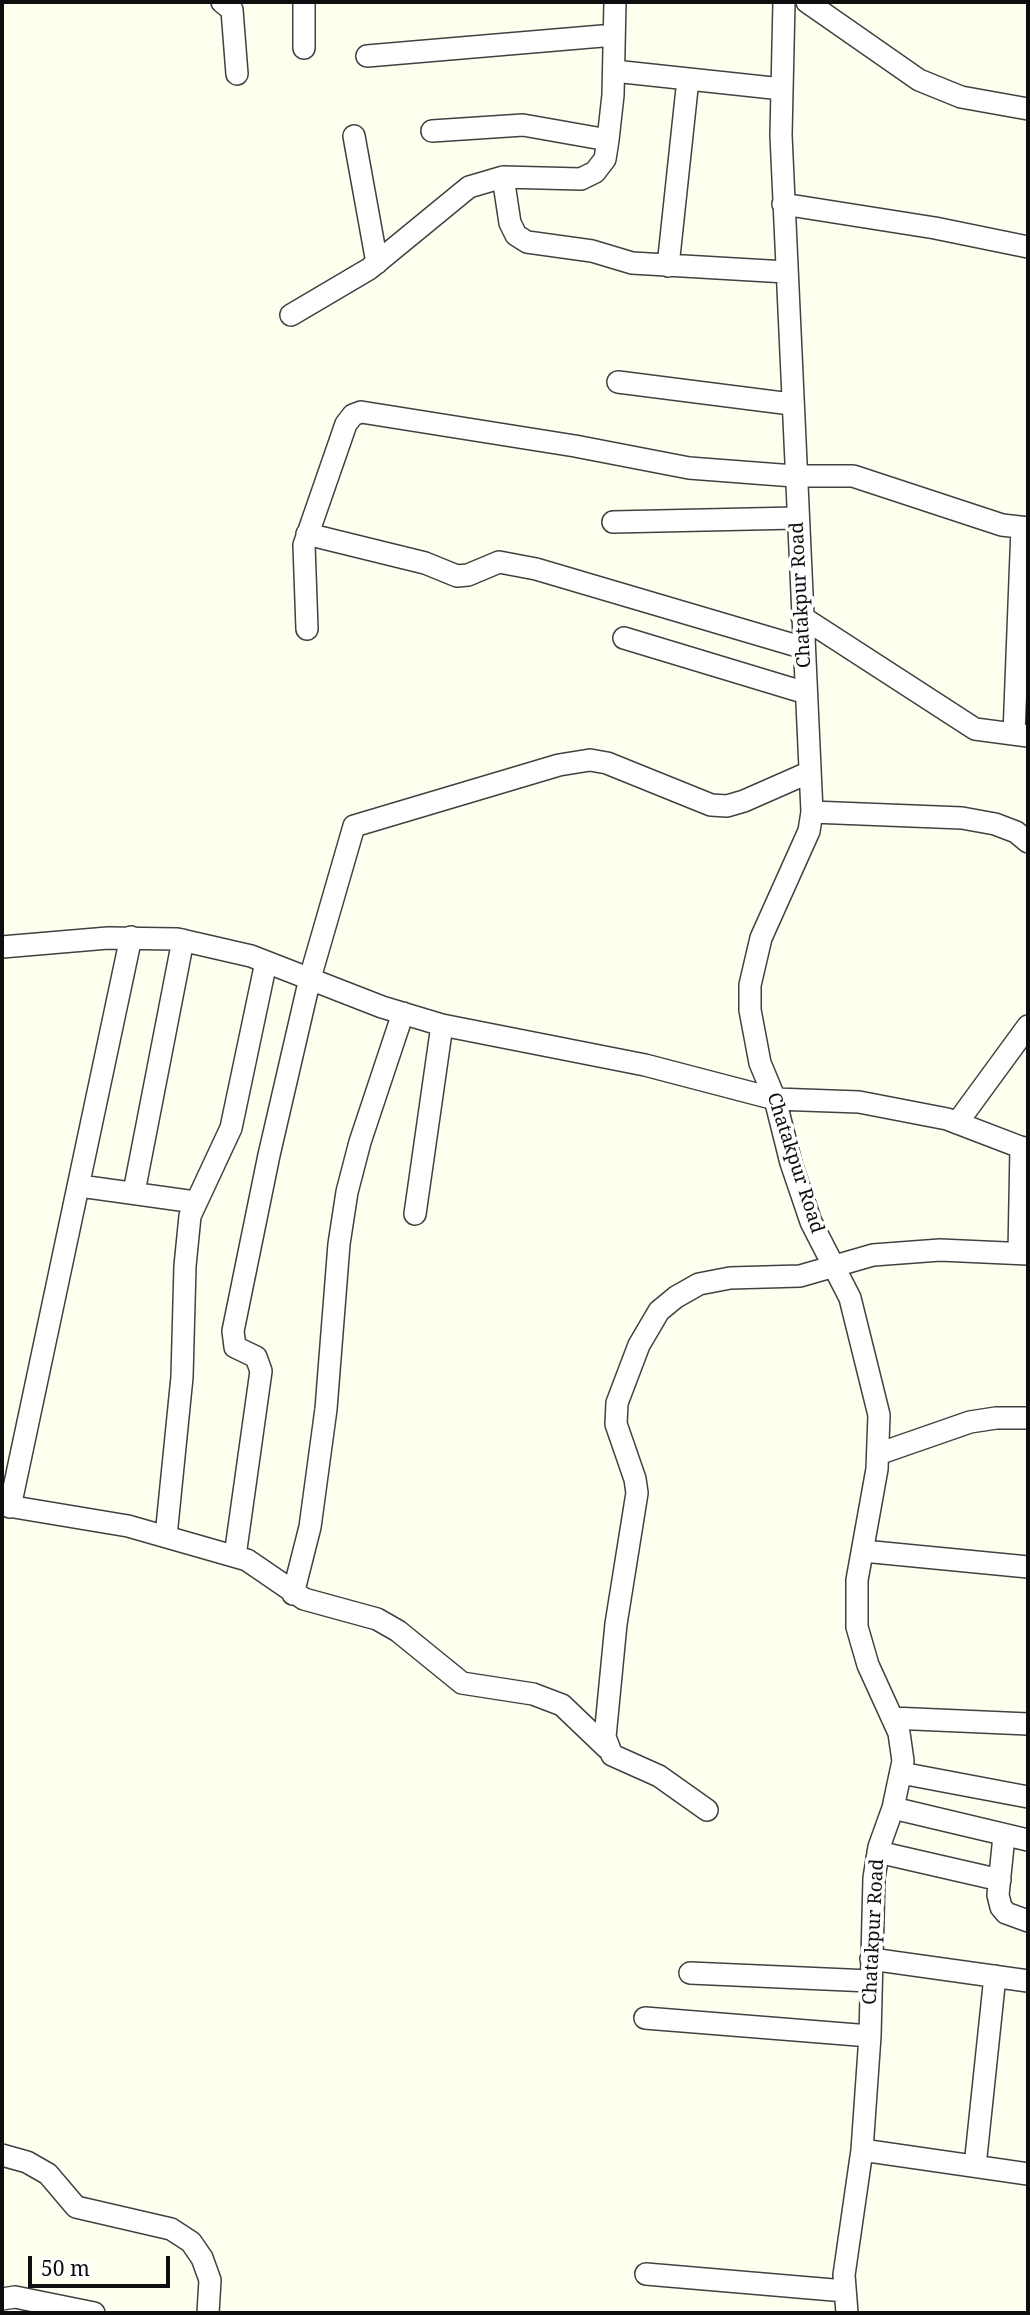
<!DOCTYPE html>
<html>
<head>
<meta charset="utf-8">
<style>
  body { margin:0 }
  #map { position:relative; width:1030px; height:2315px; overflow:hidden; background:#ffffef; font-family:"Noto Serif",serif }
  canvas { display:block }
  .frame { position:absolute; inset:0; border:4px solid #0e0e0e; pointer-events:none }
  .scale { position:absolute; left:28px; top:2256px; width:142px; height:32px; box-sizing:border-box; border:4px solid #0e0e0e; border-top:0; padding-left:9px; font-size:21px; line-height:24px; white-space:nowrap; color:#0e0e0e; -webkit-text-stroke:5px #fff; paint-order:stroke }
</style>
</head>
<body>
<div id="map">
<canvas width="1030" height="2315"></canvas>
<div class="frame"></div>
<div class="scale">50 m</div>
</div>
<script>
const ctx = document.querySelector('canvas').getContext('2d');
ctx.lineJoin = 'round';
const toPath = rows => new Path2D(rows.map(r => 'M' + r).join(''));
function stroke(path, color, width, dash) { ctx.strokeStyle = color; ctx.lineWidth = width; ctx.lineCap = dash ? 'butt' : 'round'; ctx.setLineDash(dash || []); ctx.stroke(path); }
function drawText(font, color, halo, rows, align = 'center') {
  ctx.font = font + ' "Noto Serif",serif'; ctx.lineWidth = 7; ctx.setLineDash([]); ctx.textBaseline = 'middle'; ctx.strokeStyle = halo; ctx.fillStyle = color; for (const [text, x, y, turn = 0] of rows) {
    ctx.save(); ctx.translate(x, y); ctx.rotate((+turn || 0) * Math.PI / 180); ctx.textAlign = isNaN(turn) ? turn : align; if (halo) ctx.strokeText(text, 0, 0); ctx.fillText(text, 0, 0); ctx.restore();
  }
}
const minor = toPath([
  [222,2,232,10,237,74],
  [784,2,781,135,812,812,809,831,761,938,750,985,750,1010,760,1063,775,1099,791,1163,811,1222,850,1298,879,1415,877,1469,857,1580,857,1627,868,1665,899,1733,903,1761,893,1808,879,1847,874,1878,870,2036,862,2150,844,2275,847,2313],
  [807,2,919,80,961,97,1028,109],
  [304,48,304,2],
  [367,56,614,35],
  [614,71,782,89],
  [432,131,523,125,608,140],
  [354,136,377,263],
  [503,177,510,223,516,235,527,242,592,251,632,263,786,272],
  [783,204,935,228,1028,247],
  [668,266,688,79],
  [291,315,369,269,469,187,503,177,581,179,595,172,605,159,608,140,613,95,615,2],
  [618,382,791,404],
  [613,522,796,518],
  [307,534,425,563,457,576,468,575,499,562,536,569,804,648],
  [802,617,975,729,1028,736],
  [307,629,304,545,346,424,353,415,361,412,575,446,689,468,794,476,853,476,1002,525,1028,528],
  [624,638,806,693],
  [1014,734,1022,528],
  [812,812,962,818,995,824,1016,832,1028,842],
  [2,947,108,938,177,939,251,956,382,1007,442,1025,645,1065,775,1099,859,1102,947,1119,1028,1150],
  [957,1123,1028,1026],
  [80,1186,195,1202],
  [134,1192,183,940],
  [415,1214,442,1025],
  [1019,1253,1021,1147],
  [878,1454,970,1422,996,1418,1028,1418],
  [2,1505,128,1526,247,1560,304,1599,377,1619,398,1631,462,1683,533,1694,562,1705,607,1748],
  [10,1507,131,937],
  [166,1536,182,1377,185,1266,190,1216,231,1128,266,962],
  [863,1551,1028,1567],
  [235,1556,261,1371,256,1357,235,1347,233,1331,269,1155,310,978,354,826,559,765,590,760,607,763,711,805,727,806,744,801,810,772],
  [293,1594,310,1527,326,1409,339,1244,347,1192,360,1142,403,1013],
  [892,1718,1028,1724],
  [901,1773,1028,1797],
  [893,1808,1028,1840],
  [707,1810,659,1776,612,1755,605,1737,616,1624,637,1493,635,1479,616,1424,617,1403,639,1345,659,1311,676,1297,699,1284,730,1278,800,1276,873,1255,940,1250,1028,1254],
  [1004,1836,998,1895,1001,1907,1006,1913,1028,1921],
  [878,1852,1000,1880],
  [871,1959,1028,1981],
  [690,1973,870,1981],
  [645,2018,870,2036],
  [862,2150,1028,2174],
  [2,2155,27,2162,48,2174,76,2207,171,2229,191,2242,202,2258,210,2280,208,2313],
  [975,2166,995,1976],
  [646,2274,845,2291],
  [2,2299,15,2297,94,2313]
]);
stroke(minor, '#414141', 24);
stroke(minor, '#fff', 21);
drawText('19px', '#0e0e0e', '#fff', [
  ["Chatakpur Road",801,595,-93],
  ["Chatakpur Road",795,1163,72],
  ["Chatakpur Road",874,1932,-87]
]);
</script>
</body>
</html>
